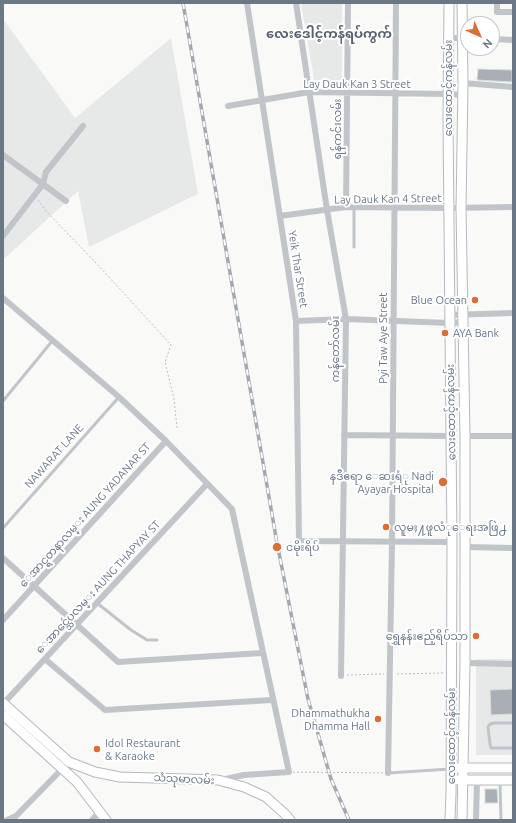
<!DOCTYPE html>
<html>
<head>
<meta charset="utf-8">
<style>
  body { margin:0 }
  #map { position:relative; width:516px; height:823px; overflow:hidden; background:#f9faf8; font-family:Ubuntu,sans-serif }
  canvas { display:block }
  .frame { position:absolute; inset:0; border:4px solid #6a7787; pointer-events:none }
  .north { position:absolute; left:460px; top:16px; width:40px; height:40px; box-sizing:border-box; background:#fff; border:1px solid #c3c9cf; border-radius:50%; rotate:135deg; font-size:11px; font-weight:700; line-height:16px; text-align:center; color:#6a7787 }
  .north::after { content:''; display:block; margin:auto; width:14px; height:18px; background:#dd6d35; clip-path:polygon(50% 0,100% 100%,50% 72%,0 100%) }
</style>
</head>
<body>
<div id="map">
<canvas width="516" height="823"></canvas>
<div class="frame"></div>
<div class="north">N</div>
</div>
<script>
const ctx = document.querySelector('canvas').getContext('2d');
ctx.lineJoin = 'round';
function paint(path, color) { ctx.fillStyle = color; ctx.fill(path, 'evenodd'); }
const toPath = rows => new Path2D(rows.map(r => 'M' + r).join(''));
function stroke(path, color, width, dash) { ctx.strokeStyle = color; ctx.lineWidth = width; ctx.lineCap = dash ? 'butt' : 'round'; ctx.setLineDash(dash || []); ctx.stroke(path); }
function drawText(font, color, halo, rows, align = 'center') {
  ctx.font = font + ' Ubuntu,"Noto Sans Myanmar",sans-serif'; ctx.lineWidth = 4; ctx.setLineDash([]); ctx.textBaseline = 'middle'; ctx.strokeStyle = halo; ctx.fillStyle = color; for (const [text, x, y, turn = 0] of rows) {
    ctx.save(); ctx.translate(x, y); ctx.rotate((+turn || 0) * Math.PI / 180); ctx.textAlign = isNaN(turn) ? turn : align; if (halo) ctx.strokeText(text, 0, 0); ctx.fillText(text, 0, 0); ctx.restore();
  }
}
paint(toPath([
  [301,3,342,3,342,85,315,85],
  [3,19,75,118,171,38,198,194,89,247,78,191,3,260],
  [476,659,513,659,513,755,476,755]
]), '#e7e9e9');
const building = toPath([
  [478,69,512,70,512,82,477,80,478,69],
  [513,689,513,714,491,715,490,690,513,689],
  [485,789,497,789,498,803,485,803,485,789]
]);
paint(building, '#a8afb7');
stroke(building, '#dbdcda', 1);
const primary = toPath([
  [449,3,448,119,452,542,451,793,450,820],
  [462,3,463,83,461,208,465,436,465,663,462,820],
  [3,703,69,762,95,772,120,777,218,780,244,787,266,797,285,814,290,820],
  [3,715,77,782,106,820],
  [458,768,513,768],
  [458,780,513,780]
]);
stroke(primary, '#b5b9be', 11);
stroke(toPath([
  [38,200,46,211,97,264,171,345,165,362,174,399,177,428],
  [397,674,444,673],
  [347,675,384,674]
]), '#bcbec1', 1, [2, 2]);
stroke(toPath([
  [354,247,354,207],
  [3,401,53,340],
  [3,528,119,397],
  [97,603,131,630,147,640,157,640],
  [513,723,494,723,490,724,488,727,490,744,491,748,513,748],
  [388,773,450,769],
  [500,782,501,820]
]), '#c1c5c9', 3);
stroke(toPath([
  [247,3,296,321,299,541,452,542],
  [296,3,327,210,346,319,341,676],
  [497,3,497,12,513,12],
  [448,38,468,38],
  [492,39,513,40],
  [463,83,513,87],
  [228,106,309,92,448,94,463,95],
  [3,155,66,201],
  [346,207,348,3],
  [280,216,346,207,448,208,513,207],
  [3,236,43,184,46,172,83,126],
  [3,298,119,397,166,441,232,509,289,772,244,775,221,780],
  [449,315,513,313],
  [296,321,346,319,449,323,464,322],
  [344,435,451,436],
  [465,436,513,436],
  [464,547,513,548],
  [3,558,118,662,262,653],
  [3,620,166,441],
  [45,659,105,710,272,700],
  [465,663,513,664],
  [3,704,207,484],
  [388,773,392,542,396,3],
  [7,820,16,816,63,768],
  [92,820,100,811],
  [476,820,477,780]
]), '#c1c5c9', 6);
stroke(primary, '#fff', 9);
const rail = toPath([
  [183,3,277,543,308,699,331,779,349,820]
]);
stroke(rail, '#a3a8af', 3.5);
stroke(rail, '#fff', 2, [6]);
stroke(toPath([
  [289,772,388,773]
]), '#bcbec1', 1, [2, 2]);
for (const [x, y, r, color] of [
  [475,300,4,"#dd6d35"],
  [445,333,4,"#dd6d35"],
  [443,482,5,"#dd6d35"],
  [386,527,4,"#dd6d35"],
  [277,547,5,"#dd6d35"],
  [476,636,4,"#dd6d35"],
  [378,719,4,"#dd6d35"],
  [97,749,4,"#dd6d35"]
]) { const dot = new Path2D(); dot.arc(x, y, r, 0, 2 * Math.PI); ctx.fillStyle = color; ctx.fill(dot); stroke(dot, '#fff', 1.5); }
drawText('11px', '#6a7787', '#fff', [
  ["Lay Dauk Kan 3 Street",357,84],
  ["လေးထောင့်ကန်လမ်း",448,88,-90],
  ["ရန်ကင်းလမ်း",337,129,-90],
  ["Lay Dauk Kan 4 Street",388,199,-1],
  ["Yeik Thar Street",298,269,81],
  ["Pyi Taw Aye Street",383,338,-90],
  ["ကန်တော်လမ်း",335,349,-90],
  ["လေးထောင့်ကန်လမ်း",451,412,-91],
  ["NAWARAT LANE",54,456,-48],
  ["ေအာင္ရတနာလမ္း AUNG YADANAR ST",85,515,-48],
  ["ေအာင္သေဴပလမ္း AUNG THAPYAY ST",98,587,-47],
  ["လေးထောင့်ကန်လမ်း",451,736,-90],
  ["သံသုမာလမ်း",184,779,3]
]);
drawText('11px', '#6a7787', '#fff', [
  ["Blue Ocean",467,300],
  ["AYA Bank",453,333,"left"],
  ["နဒီဧရာ ေဆးရံု Nadi",434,476],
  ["Ayayar Hospital",434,489],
  ["လူမႈ႔ဖူလံုေရးအဖြဲ႕",394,527,"left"],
  ["ငမိုးရိပ်",286,547,"left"],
  ["ရွှေနန်းဧည့်ရိပ်သာ",468,636],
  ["Dhammathukha",370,713],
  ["Dhamma Hall",370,726],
  ["Idol Restaurant",105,743,"left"],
  ["& Karaoke",105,756,"left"]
], 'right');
drawText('bold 13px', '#58616d', '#fff', [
  ["လေးဒေါင့်ကန်ရပ်ကွက်",329,34]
]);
</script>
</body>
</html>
